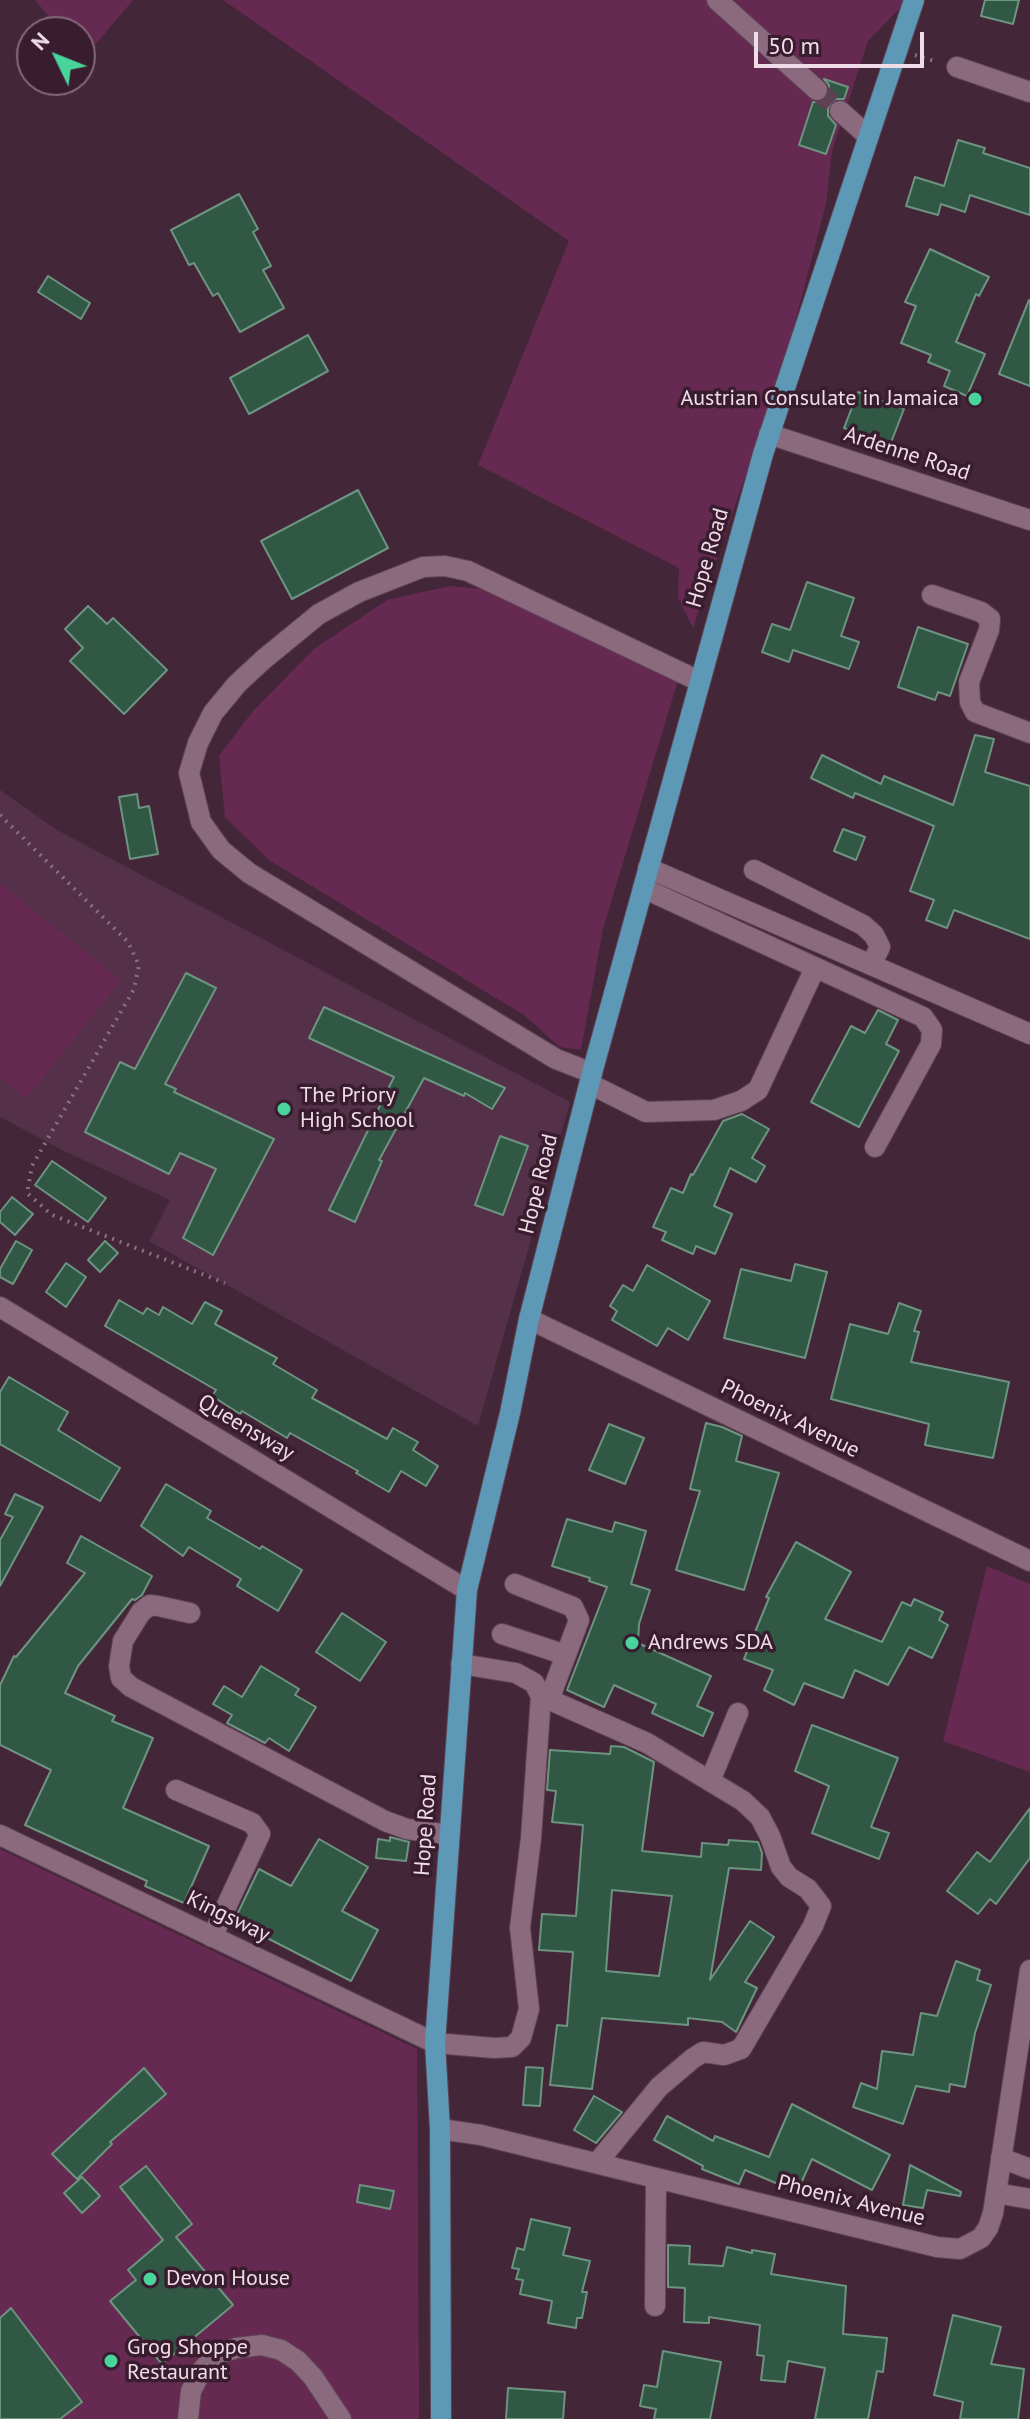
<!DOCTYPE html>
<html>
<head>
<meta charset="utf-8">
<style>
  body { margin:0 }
  #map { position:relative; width:1030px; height:2419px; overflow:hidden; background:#442639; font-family:"PT Sans",sans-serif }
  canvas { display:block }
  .north { position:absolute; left:16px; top:16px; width:80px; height:80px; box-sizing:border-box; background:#391d2f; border:2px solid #826979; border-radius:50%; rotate:313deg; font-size:22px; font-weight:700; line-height:32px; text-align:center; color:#f0dce7 }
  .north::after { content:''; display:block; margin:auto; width:28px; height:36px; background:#49d49c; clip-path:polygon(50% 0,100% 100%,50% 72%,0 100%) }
  .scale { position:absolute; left:754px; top:32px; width:170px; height:36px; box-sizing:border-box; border:4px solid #f0dce7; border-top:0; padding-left:10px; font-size:24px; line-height:28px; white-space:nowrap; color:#f0dce7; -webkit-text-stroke:6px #391d2f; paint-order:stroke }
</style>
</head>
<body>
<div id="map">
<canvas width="1030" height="2419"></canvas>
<div class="north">N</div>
<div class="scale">50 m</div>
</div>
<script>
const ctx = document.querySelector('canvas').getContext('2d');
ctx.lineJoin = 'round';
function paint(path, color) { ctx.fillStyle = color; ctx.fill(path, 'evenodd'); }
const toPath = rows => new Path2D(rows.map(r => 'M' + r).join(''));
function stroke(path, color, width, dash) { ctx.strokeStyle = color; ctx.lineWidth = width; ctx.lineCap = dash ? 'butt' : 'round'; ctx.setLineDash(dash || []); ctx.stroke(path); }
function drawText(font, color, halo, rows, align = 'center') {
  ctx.font = font + ' "PT Sans",sans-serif'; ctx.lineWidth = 7; ctx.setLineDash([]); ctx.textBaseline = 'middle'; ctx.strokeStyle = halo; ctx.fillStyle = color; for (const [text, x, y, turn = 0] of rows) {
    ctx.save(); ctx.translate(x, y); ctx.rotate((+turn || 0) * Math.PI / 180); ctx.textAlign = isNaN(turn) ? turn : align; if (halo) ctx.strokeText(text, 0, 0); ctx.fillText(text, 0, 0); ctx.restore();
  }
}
paint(toPath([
  [0,790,57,830,570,1102,478,1426,149,1241,170,1200,66,1152,0,1117]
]), '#543148');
paint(toPath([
  [35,0,133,0,84,58,80,53,80,32,62,32],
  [223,0,905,0,903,5,868,41,832,151,826,204,786,357,693,628,678,598,679,568,478,465,569,241],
  [450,586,491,590,678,680,603,929,581,1050,560,1047,524,1015,269,860,225,817,219,756,253,711,314,649,387,600],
  [0,883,121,980,26,1099,0,1078],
  [987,1566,1030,1584,1030,1772,943,1741],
  [0,1849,417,2049,419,2419,0,2419]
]), '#662a52');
const building = toPath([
  [985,0,1019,0,1013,24,981,16,985,0],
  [824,79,848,87,844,99,835,99,828,108,828,116,836,125,826,154,799,145,813,102,822,102,829,93,829,85,824,79],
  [958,140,985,148,983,153,1030,168,1030,215,970,195,965,212,941,204,938,215,906,206,915,177,944,186,958,140],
  [239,194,258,229,253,232,271,266,263,270,284,308,240,332,218,293,213,296,194,263,189,265,171,230,239,194],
  [930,249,989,277,979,296,976,294,956,342,985,354,967,396,944,386,950,371,928,362,931,355,901,343,916,306,905,302,930,249],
  [48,276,90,303,81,319,38,292,48,276],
  [1029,300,1030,300,1030,386,999,374,1029,300],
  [308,335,328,371,249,414,230,378,308,335],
  [858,392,904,409,890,445,844,428,858,392],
  [358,490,388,548,292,599,261,541,358,490],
  [807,582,854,598,841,636,859,642,849,669,793,650,789,662,762,652,772,624,790,630,807,582],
  [88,606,107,624,113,618,167,670,124,714,70,661,83,648,65,629,88,606],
  [918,627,968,644,950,696,938,692,935,700,898,687,918,627],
  [975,735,994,739,985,772,1030,786,1030,939,954,910,947,928,926,920,934,900,910,891,934,826,855,793,853,798,811,778,822,755,881,784,884,776,953,805,975,735],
  [137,794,139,808,149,806,158,854,130,859,119,797,137,794],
  [843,829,865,837,856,860,834,851,843,829],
  [186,973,216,988,165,1084,176,1089,174,1092,274,1139,213,1255,183,1238,216,1169,180,1153,169,1174,85,1132,120,1062,135,1069,186,973],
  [324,1007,505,1088,492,1109,465,1093,464,1096,424,1078,379,1160,382,1161,355,1222,329,1210,394,1077,309,1038,324,1007],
  [878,1010,898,1020,886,1044,899,1051,859,1127,811,1102,851,1026,865,1033,878,1010],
  [742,1114,769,1129,752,1158,765,1166,756,1182,730,1168,714,1206,732,1214,715,1254,696,1246,693,1254,662,1240,666,1232,653,1227,671,1188,683,1193,691,1174,693,1175,723,1121,742,1114],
  [500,1136,528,1146,503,1215,475,1205,500,1136],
  [52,1161,106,1198,88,1222,35,1185,52,1161],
  [12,1197,33,1214,15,1235,0,1222,0,1212,12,1197],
  [16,1241,32,1250,13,1284,0,1277,0,1269,16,1241],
  [105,1241,118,1253,100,1272,88,1260,105,1241],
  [66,1263,86,1277,66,1307,46,1292,66,1263],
  [795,1264,827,1272,805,1358,724,1338,741,1269,791,1281,795,1264],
  [647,1265,710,1301,688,1340,668,1328,657,1346,612,1320,617,1311,610,1306,623,1285,633,1291,647,1265],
  [119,1300,143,1314,147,1308,159,1315,163,1307,192,1324,205,1302,222,1311,215,1324,277,1358,273,1364,317,1390,312,1398,387,1439,393,1428,418,1442,413,1450,438,1466,426,1486,401,1471,389,1492,356,1473,358,1471,290,1433,287,1438,242,1411,240,1414,212,1396,216,1390,105,1326,119,1300],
  [899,1303,921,1311,914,1331,919,1332,911,1362,1009,1382,993,1458,925,1445,929,1424,831,1399,850,1324,888,1334,899,1303],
  [9,1377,68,1412,58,1430,120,1468,100,1501,0,1444,0,1392,9,1377],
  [706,1423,722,1427,742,1436,736,1461,779,1473,744,1590,676,1570,700,1491,690,1489,706,1423],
  [609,1424,644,1438,625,1484,589,1470,609,1424],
  [166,1484,211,1511,207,1518,260,1549,262,1546,302,1570,278,1611,237,1586,241,1579,189,1547,183,1556,141,1526,166,1484],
  [15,1494,43,1507,0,1586,0,1540,13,1517,5,1514,15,1494],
  [567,1519,612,1532,615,1522,646,1531,631,1584,650,1590,639,1624,638,1643,711,1676,697,1706,713,1713,703,1736,652,1713,656,1704,614,1685,604,1707,567,1690,607,1587,589,1581,590,1578,552,1566,567,1519],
  [81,1536,152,1576,142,1595,135,1600,132,1599,78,1666,65,1693,115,1716,112,1721,153,1738,123,1808,209,1846,184,1903,145,1886,147,1881,25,1825,51,1770,0,1745,0,1685,14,1656,16,1657,85,1573,67,1563,81,1536],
  [796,1542,851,1572,825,1619,882,1642,902,1602,911,1606,914,1599,943,1612,939,1620,948,1625,932,1658,909,1647,888,1685,855,1670,843,1698,804,1683,794,1705,764,1690,773,1670,744,1659,769,1598,766,1597,796,1542],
  [342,1613,386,1642,360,1681,316,1652,342,1613],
  [261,1666,299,1689,295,1695,316,1707,289,1751,269,1738,265,1743,227,1723,232,1715,213,1704,224,1686,242,1697,261,1666],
  [812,1725,898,1758,871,1827,889,1833,879,1859,812,1833,829,1786,795,1771,812,1725],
  [611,1746,624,1747,654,1762,642,1851,701,1857,702,1843,728,1845,729,1840,758,1842,762,1853,761,1870,729,1868,710,1980,750,1921,774,1937,745,1982,757,1988,736,2032,722,2022,688,2018,688,2025,602,2018,592,2089,550,2085,557,2025,567,2026,573,1952,539,1950,542,1914,576,1916,583,1825,552,1822,556,1791,547,1790,550,1750,610,1754,611,1746],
  [612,1890,672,1896,659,1976,606,1971,612,1890],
  [1030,1808,1030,1858,996,1904,990,1899,978,1914,947,1891,977,1852,990,1862,1030,1808],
  [390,1837,409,1842,406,1861,376,1858,378,1839,390,1841,390,1837],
  [319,1839,368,1867,342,1911,378,1930,351,1981,234,1921,259,1869,291,1886,319,1839],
  [956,1961,980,1970,977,1980,991,1985,975,2033,965,2087,950,2084,949,2092,916,2086,903,2124,853,2107,861,2083,877,2089,882,2051,913,2055,921,2013,937,2016,956,1961],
  [526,2067,543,2068,540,2106,523,2105,526,2067],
  [144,2068,166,2094,110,2142,112,2144,77,2179,52,2154,144,2068],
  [594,2096,622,2112,596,2143,574,2130,594,2096],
  [792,2104,890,2155,872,2190,812,2159,797,2192,745,2170,739,2184,702,2169,703,2166,654,2140,667,2116,713,2141,715,2136,769,2157,792,2104],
  [910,2165,961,2192,960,2196,927,2190,923,2208,903,2205,910,2165],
  [146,2166,192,2224,176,2237,233,2305,162,2364,110,2301,136,2280,128,2270,163,2240,120,2187,146,2166],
  [82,2177,100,2196,82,2213,64,2193,82,2177],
  [360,2185,394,2191,390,2209,357,2202,360,2185],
  [531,2219,570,2228,563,2255,590,2261,582,2292,587,2292,582,2318,577,2318,576,2328,548,2323,552,2301,520,2294,523,2280,516,2279,519,2269,512,2268,517,2248,524,2250,531,2219],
  [668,2245,690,2246,689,2264,723,2266,727,2247,752,2253,752,2250,775,2254,771,2274,846,2286,843,2334,887,2338,883,2372,877,2371,868,2419,815,2419,825,2368,788,2361,785,2382,761,2380,764,2356,757,2355,760,2325,709,2317,709,2323,684,2322,685,2288,668,2287,668,2245],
  [11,2308,82,2402,60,2419,0,2419,0,2318,11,2308],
  [953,2315,1001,2327,991,2364,1024,2369,1018,2419,960,2419,963,2402,934,2395,953,2315],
  [663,2351,721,2362,710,2419,654,2419,656,2409,640,2406,644,2385,657,2387,663,2351],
  [508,2388,565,2392,563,2419,506,2419,508,2388]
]);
paint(building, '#315745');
stroke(building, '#6d9481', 2);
stroke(toPath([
  [817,90,840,111]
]), '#5e4153', 20, [20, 10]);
const minor = toPath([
  [717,0,817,90],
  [957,67,1030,92],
  [840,111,868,136],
  [769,434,1030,520],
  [932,595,981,612,990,619,989,630,969,682,970,702,975,712,1030,733],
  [648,868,1030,1034],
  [754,870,863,925,874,935,880,947,871,965],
  [643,888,923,1017,932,1030,931,1044,875,1147],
  [592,1073,556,1059,249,873,221,850,201,822,189,773,198,743,213,713,237,684,264,659,319,614,359,592,423,567,445,566,468,571,699,681],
  [590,1084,646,1112,714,1110,741,1101,758,1090,815,968],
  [0,1307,467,1590],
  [529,1319,1030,1561],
  [515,1584,573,1607,579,1620,549,1700],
  [190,1613,158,1606,150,1605,141,1612,123,1641,119,1666,121,1678,131,1687,385,1821,407,1829,449,1835],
  [502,1634,566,1655],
  [541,1696,647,1743,743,1801,760,1817,770,1836,781,1867,789,1877,808,1889,821,1906,813,1926,741,2049,724,2055,703,2052,692,2059,659,2087,597,2163],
  [710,1781,738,1713],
  [176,1790,252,1823,260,1834,212,1937],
  [0,1835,435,2043,494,2048,512,2047,521,2038,529,2009,520,1928,531,1838,541,1696,534,1683,516,1673,461,1664],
  [440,2129,481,2135,937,2247,960,2249,981,2238,988,2228,993,2213,1030,1970],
  [1001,2158,1030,2169],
  [996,2193,1030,2199],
  [655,2306,656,2178],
  [188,2419,191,2391,202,2370,216,2355,236,2348,262,2345,281,2350,298,2361,313,2377,341,2419]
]);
const major = toPath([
  [441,2419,440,2129,435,2043,467,1590,510,1413,529,1319,592,1073,763,454,914,0]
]);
stroke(minor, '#5d4454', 22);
stroke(major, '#5d4454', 22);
stroke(toPath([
  [915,55,937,62],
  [0,815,128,942,139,965,134,989,32,1166,27,1193,52,1215,225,1283]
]), '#8c7281', 4, [2, 6]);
stroke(minor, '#8c6a7e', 20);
stroke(major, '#5d98b7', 20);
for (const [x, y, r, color] of [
  [975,399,8,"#49d49c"],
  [284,1109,8,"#49d49c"],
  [632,1643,8,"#49d49c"],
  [150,2279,8,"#49d49c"],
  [111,2361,8,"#49d49c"]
]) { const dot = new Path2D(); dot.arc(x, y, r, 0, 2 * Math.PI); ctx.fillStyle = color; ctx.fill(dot); stroke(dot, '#391d2f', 3); }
drawText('22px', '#f0dce7', '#391d2f', [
  ["Austrian Consulate in Jamaica",959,399,"right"],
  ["The Priory",300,1096],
  ["High School",300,1121],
  ["Andrews SDA",648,1643],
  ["Devon House",166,2279],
  ["Grog Shoppe",127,2348],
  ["Restaurant",127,2373]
], 'left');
drawText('22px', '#f0dce7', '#391d2f', [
  ["Ardenne Road",907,454,18],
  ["Hope Road",708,558,-74],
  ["Hope Road",539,1184,-76],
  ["Phoenix Avenue",790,1419,26],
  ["Queensway",246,1428,31],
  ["Hope Road",426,1825,-86],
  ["Kingsway",228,1917,26],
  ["Phoenix Avenue",851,2201,14]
]);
</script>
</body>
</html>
